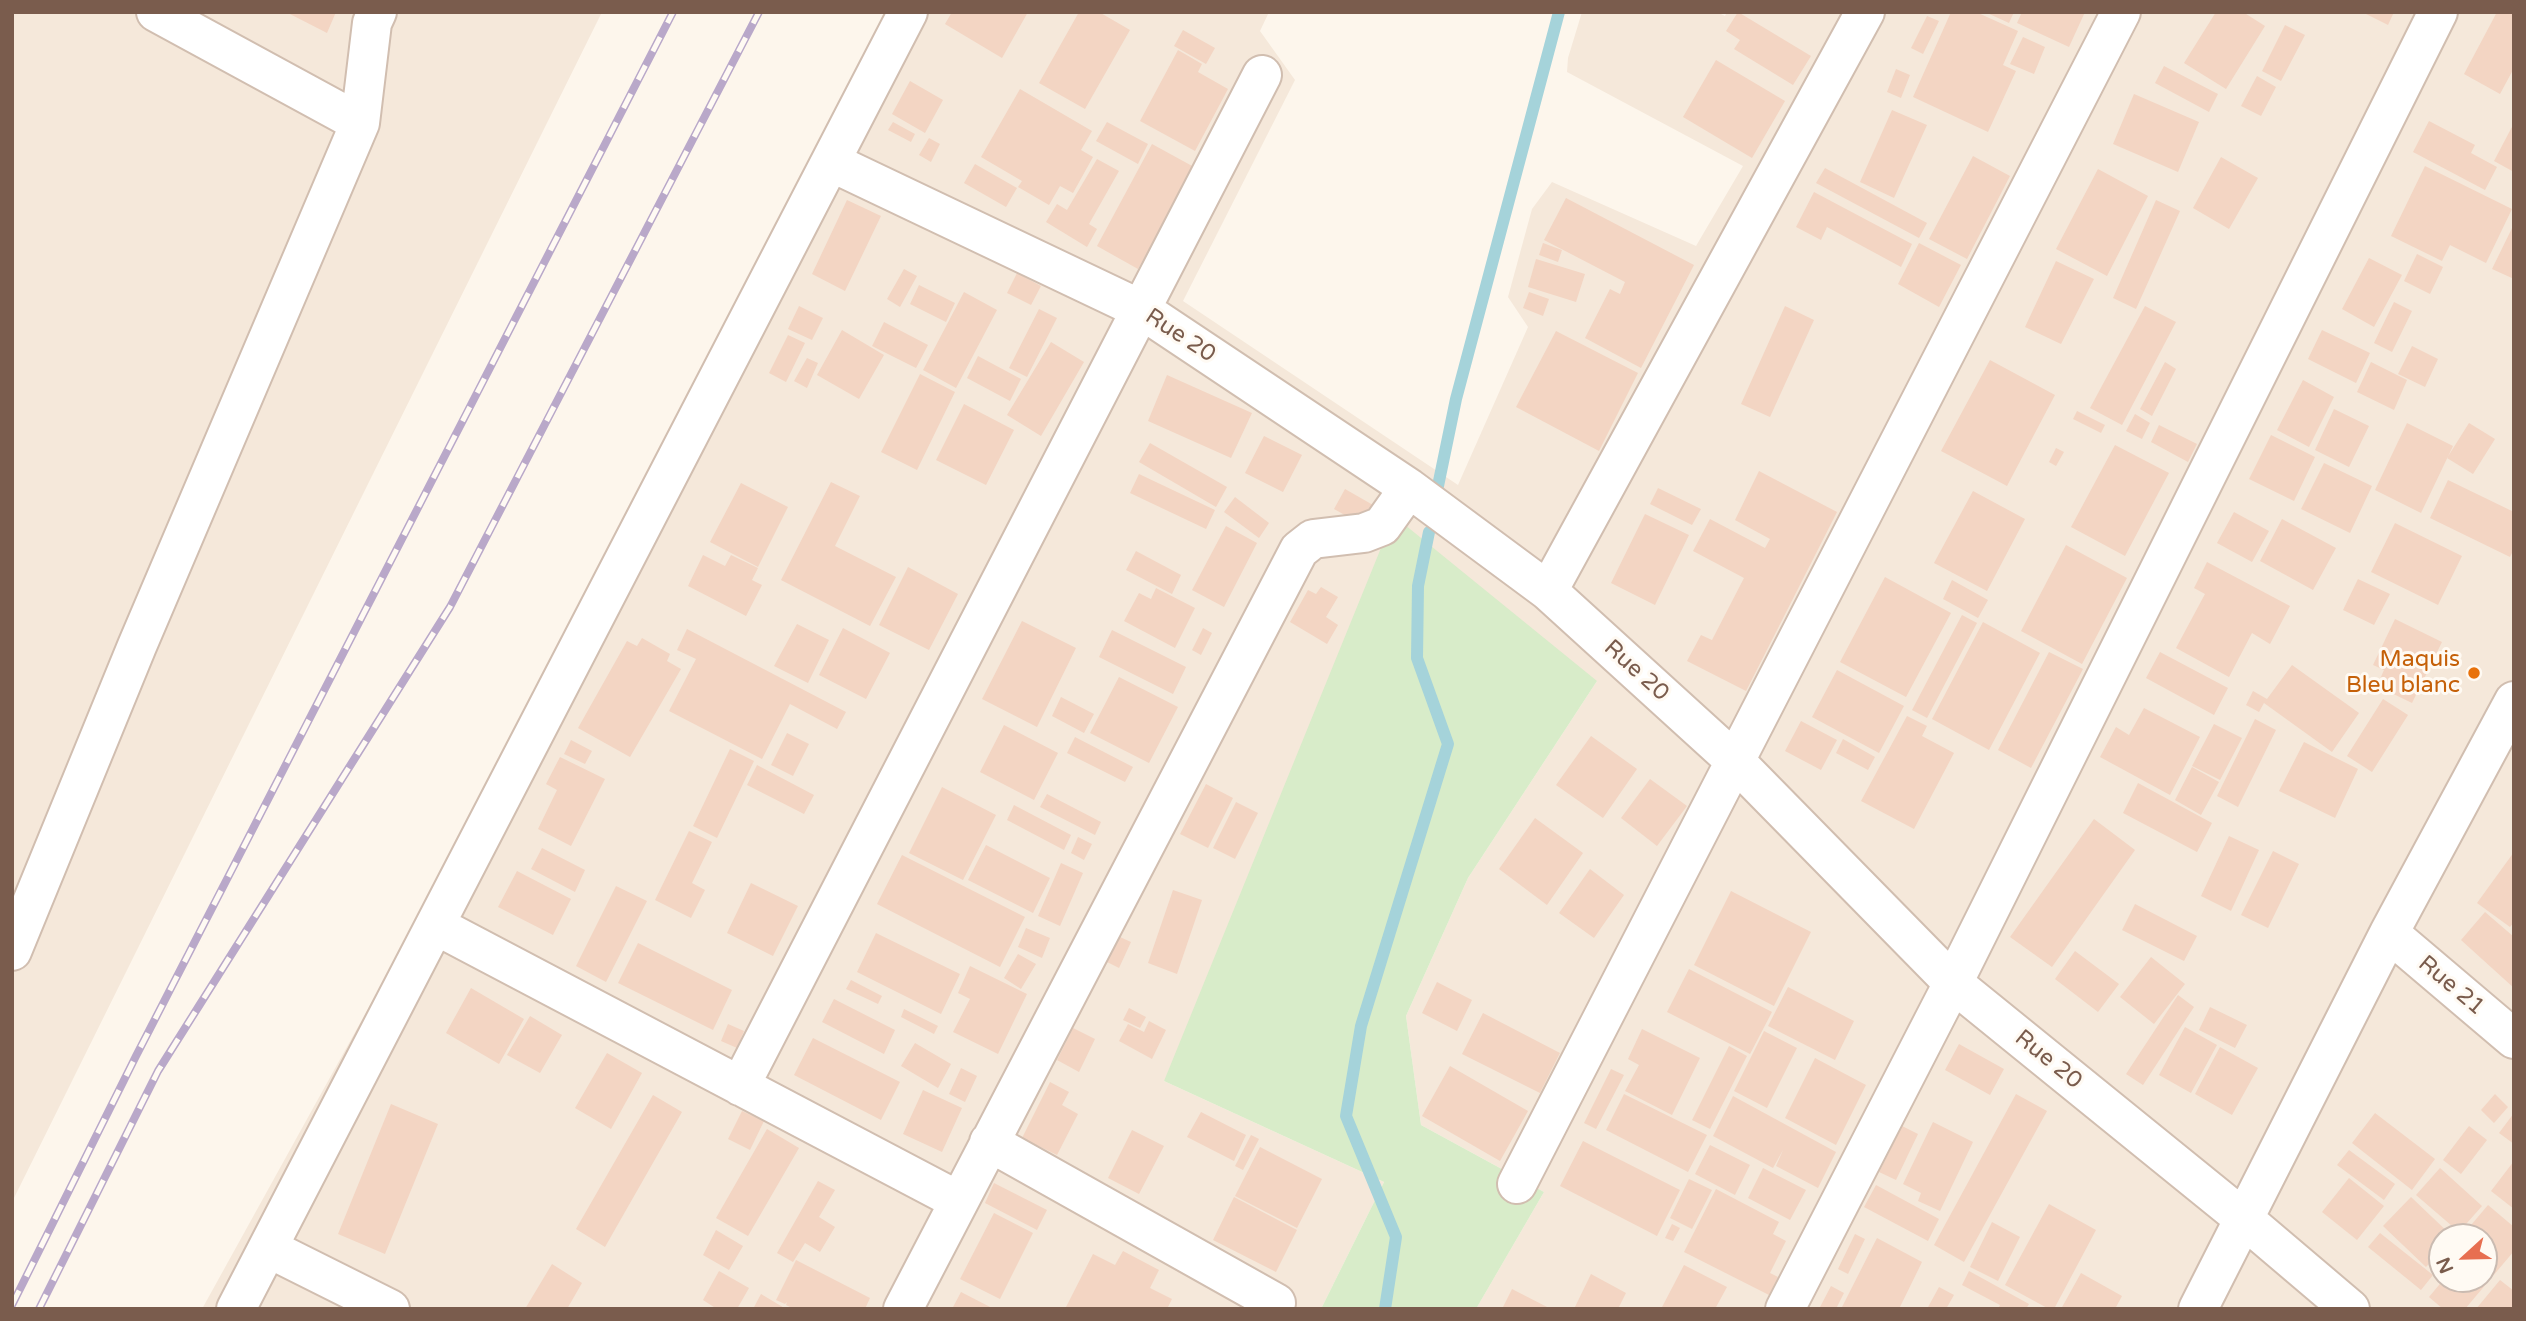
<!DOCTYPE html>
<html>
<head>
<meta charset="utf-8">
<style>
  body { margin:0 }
  #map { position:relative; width:2526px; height:1321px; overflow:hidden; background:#fdf6ec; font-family:"Varela Round",sans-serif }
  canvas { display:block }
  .frame { position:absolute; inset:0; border:14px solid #7a5c4d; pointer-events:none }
  .north { position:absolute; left:2428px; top:1223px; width:70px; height:70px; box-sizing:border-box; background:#fffaf3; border:2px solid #cabbb1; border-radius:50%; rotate:248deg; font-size:19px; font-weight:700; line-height:28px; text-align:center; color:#7a5c4d }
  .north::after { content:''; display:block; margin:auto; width:24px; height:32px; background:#e76f51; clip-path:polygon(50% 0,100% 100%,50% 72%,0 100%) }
</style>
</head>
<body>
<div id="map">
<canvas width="2526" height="1321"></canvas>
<div class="frame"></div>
<div class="north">N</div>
</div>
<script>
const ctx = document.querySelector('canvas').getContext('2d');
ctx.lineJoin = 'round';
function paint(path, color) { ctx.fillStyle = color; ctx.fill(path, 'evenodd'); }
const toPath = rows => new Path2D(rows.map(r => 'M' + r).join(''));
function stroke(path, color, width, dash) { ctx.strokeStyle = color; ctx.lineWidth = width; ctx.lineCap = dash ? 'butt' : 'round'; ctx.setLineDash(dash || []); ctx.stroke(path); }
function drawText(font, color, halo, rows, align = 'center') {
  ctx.font = font + ' "Varela Round",sans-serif'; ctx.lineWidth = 6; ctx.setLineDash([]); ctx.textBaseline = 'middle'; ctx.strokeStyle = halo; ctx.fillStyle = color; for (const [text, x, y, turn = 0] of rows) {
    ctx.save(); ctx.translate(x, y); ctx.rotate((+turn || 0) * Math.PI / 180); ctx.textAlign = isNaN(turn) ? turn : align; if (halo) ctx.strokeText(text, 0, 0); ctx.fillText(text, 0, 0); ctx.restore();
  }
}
paint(toPath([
  [12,12,602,12,12,1202],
  [919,12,1269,12,1260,31,1295,80,1183,301,1458,485,1528,327,1508,297,1532,209,1552,182,1696,246,1743,166,1567,72,1568,58,1582,12,1717,12,1725,16,1727,12,2514,12,2514,1309,1476,1309,1544,1192,1421,1125,1406,1016,1468,878,1597,681,1164,1081,1384,1182,1321,1309,202,1309],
  [2442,1237,2484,1237,2484,1279,2442,1279]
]), '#f5e8da');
paint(toPath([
  [1394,516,1597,681,1468,878,1406,1016,1421,1125,1544,1192,1476,1309,1321,1309,1384,1182,1164,1081]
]), '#d8ecc9');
stroke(toPath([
  [1438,486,1456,399,1559,12],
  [1385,1309,1396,1237,1346,1116,1361,1026,1448,744,1417,658,1418,586,1429,532]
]), '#a5d3da', 12);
paint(toPath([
  [286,12,336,12,327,33],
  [952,12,1028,12,1002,58,945,24],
  [1079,12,1099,12,1130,30,1085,109,1039,83],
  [1738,12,1811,56,1793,85,1734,49,1740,40,1726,31],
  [1951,12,1976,12,2018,31,2003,65,2016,71,1988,132,1913,97],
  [1985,12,2014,12,2009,23],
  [2022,12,2085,12,2069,47,2017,23],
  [2216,12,2243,12,2265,26,2226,89,2184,63],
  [2362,12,2394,12,2388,25],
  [2497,12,2514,12,2514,68,2500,94,2464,74],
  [1927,16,1939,21,1923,54,1911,48],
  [2285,25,2305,35,2281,81,2262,71],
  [1183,30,1215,48,1206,64,1174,46],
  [2023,37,2045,47,2034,74,2010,64],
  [1178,50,1202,64,1198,72,1228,89,1195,151,1140,121],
  [1716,60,1785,101,1752,158,1683,117],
  [2164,66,2218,94,2209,112,2155,83],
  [1896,69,1910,75,1901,98,1887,92],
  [2257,76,2276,87,2261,116,2241,106],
  [910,81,943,100,925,133,892,114],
  [1020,89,1092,131,1081,150,1093,157,1073,193,1060,186,1049,205,1018,187,1022,181,981,157],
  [2134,94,2199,122,2178,172,2113,144],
  [1892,110,1927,125,1894,198,1860,182],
  [2429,121,2475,145,2471,153,2497,167,2485,190,2413,152],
  [893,122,915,134,911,142,888,130],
  [1107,122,1148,144,1138,164,1096,141],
  [2514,123,2514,172,2494,161],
  [929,138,940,144,931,162,919,155],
  [1152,144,1194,167,1138,269,1097,246],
  [1973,156,2010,176,1967,259,1929,239],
  [2221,157,2258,178,2229,229,2193,208],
  [1097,159,1119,171,1089,224,1097,229,1087,247,1046,222,1057,204,1067,210],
  [975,164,1017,188,1006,207,964,183],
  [2425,166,2512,209,2486,263,2450,245,2442,261,2391,236],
  [1825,168,1927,223,1919,238,1816,183],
  [2098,169,2148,196,2107,276,2056,249],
  [1814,192,1912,244,1901,267,1827,227,1821,240,1796,227],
  [1566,198,1694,265,1641,368,1585,338,1610,289,1620,294,1625,282,1544,240],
  [847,200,881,216,845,291,812,274],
  [2156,200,2180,211,2136,309,2113,298],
  [2514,224,2514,279,2492,269],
  [1543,243,1562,250,1558,262,1539,255],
  [1919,243,1961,265,1939,307,1898,284],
  [2417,254,2443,267,2430,294,2404,281],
  [2369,258,2402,275,2374,327,2342,309],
  [1536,259,1585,274,1576,302,1528,287],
  [2056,261,2094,279,2061,344,2025,327],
  [904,269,917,276,900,307,887,299],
  [1017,273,1041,286,1031,305,1007,293],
  [919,285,955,303,946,322,910,304],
  [964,292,997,310,956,388,923,370],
  [1529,292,1549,299,1543,316,1523,308],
  [2394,302,2412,311,2392,352,2374,343],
  [799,306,823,318,812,340,788,329],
  [1785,306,1814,320,1770,417,1741,404],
  [2145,306,2176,322,2122,425,2090,408],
  [1039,309,1057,318,1027,377,1009,368],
  [884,322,928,345,916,368,872,346],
  [842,330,884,355,859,399,817,375],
  [2322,330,2370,353,2356,383,2308,359],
  [1556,331,1638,373,1599,451,1516,407],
  [788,335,805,343,786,382,769,373],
  [1051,342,1084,362,1041,436,1007,415],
  [2412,346,2438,359,2425,387,2398,374],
  [978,356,1021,379,1010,401,967,378],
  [807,358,818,363,807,388,794,381],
  [1990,360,2055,395,2007,486,1941,451],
  [2165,362,2176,369,2152,416,2140,409],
  [2371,362,2407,380,2394,410,2357,392],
  [920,374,955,392,917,470,881,452],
  [1167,375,1252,413,1231,458,1148,421],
  [2303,380,2334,397,2309,447,2277,430],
  [964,404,1014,430,986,485,936,460],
  [2334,409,2369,426,2349,467,2315,450],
  [2077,411,2105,425,2101,433,2073,419],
  [2135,414,2150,423,2142,439,2126,431],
  [2407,423,2453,446,2421,513,2375,490],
  [2469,423,2495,439,2473,474,2447,458],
  [2159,425,2197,444,2188,462,2151,442],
  [2271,435,2315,457,2294,501,2249,479],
  [1264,436,1302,455,1283,492,1245,473],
  [1150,443,1227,487,1216,507,1139,462],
  [2115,445,2169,473,2125,556,2071,527],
  [2056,448,2064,452,2056,466,2049,462],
  [2324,463,2372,486,2350,533,2301,509],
  [1759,471,1837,512,1746,691,1687,661,1701,635,1712,640,1744,578,1693,551,1710,519,1765,548,1770,539,1735,520],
  [1139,474,1215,510,1206,529,1130,493],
  [2448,480,2514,512,2514,549,2510,557,2430,518],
  [831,482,860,496,835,546,896,577,870,626,781,580],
  [741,483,788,507,758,567,710,542],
  [1658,488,1701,509,1692,525,1650,504],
  [1345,489,1380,509,1370,529,1334,509],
  [1973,491,2025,519,1987,591,1934,563],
  [1235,497,1269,523,1259,538,1224,512],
  [2234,512,2269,531,2252,562,2217,543],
  [1645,514,1689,535,1655,605,1611,583],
  [2282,519,2336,548,2313,590,2260,561],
  [2395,523,2462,556,2438,605,2371,572],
  [1226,526,1257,543,1224,607,1192,590],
  [2066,545,2127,578,2082,664,2021,631],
  [1136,551,1181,575,1172,594,1126,570],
  [703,555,725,566,731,555,758,568,752,580,762,585,746,616,688,586],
  [2207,562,2290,606,2270,644,2252,633,2229,677,2176,648,2205,594,2194,588],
  [908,567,958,594,929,650,879,625],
  [1885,577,1951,613,1906,697,1840,662],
  [2358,579,2390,594,2374,625,2343,610],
  [1952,580,1988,600,1978,618,1943,599],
  [1321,587,1338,597,1326,617,1338,625,1327,644,1290,622,1308,590,1316,594],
  [1156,588,1195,608,1175,648,1124,621,1139,593,1151,599],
  [1962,615,1977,623,1927,718,1912,710],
  [2395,619,2442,642,2412,703,2377,686,2384,670,2373,665],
  [1022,621,1076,648,1037,727,982,699],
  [1983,622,2040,653,1989,750,1932,719],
  [797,624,829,640,808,683,774,666],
  [843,628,890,653,866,699,819,675],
  [1203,628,1212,633,1201,655,1192,650],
  [687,629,846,712,837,729,790,704,762,759,669,711,696,659,677,650],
  [1112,630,1186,667,1173,694,1099,657],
  [642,638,670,654,667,661,681,669,630,757,578,728,627,641,637,646],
  [2049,652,2083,669,2031,768,1998,750],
  [2160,652,2228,688,2214,715,2146,678],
  [2292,665,2359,713,2332,752,2264,703,2259,712,2246,705,2253,691,2267,699],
  [1837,670,1904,706,1879,753,1812,717],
  [1119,677,1178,707,1149,763,1090,733],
  [1061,697,1094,714,1084,733,1052,716],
  [2383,699,2408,715,2372,772,2347,756],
  [2144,708,2200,737,2170,795,2100,757,2116,727,2129,735],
  [1907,716,1927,726,1922,736,1954,753,1914,829,1861,801],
  [2255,719,2276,730,2238,807,2217,796],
  [1801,721,1837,740,1821,770,1785,751],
  [2214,724,2242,738,2220,780,2192,766],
  [1004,725,1058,753,1034,800,980,772],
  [787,733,809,744,793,776,771,765],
  [1591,736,1637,769,1603,818,1556,785],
  [1075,737,1133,767,1125,782,1067,753],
  [1843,739,1875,757,1868,770,1836,753],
  [571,740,592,751,585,764,564,754],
  [2304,742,2358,769,2335,818,2279,791],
  [730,749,754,761,717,838,693,826],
  [560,757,605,779,571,846,538,829,557,790,546,784],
  [757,765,814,795,804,814,747,785],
  [2192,767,2219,782,2201,815,2175,800],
  [1650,779,1687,806,1657,846,1621,818],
  [2138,783,2212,823,2197,852,2123,813],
  [1206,784,1233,798,1208,848,1180,834],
  [942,787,996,815,963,880,909,853],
  [1047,794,1101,822,1095,835,1040,807],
  [1236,802,1258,813,1235,859,1213,848],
  [1014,805,1071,835,1064,850,1007,820],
  [1535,818,1583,853,1547,905,1499,869],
  [2094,819,2135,850,2052,967,2010,937],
  [689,831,712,842,692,883,705,890,691,918,655,900],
  [2229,836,2259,850,2231,911,2201,896],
  [1078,837,1092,844,1084,860,1071,853],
  [986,845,1050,878,1033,913,968,880],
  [542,848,585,870,575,892,531,869],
  [2273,851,2299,864,2268,928,2241,915],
  [2514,852,2514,922,2510,927,2477,903],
  [902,855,1025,917,1000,967,877,904],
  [1061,863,1083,873,1060,926,1038,916],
  [1590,869,1624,895,1594,938,1559,913],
  [517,871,571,899,553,935,498,907],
  [751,883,798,906,773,956,727,933],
  [616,886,647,901,606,982,576,966],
  [1173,890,1202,900,1177,974,1148,963],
  [1731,891,1811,932,1774,1006,1694,965],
  [2135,904,2197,936,2184,961,2122,930],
  [2485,912,2514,937,2514,988,2461,940],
  [1026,928,1050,938,1042,958,1018,947],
  [876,933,960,974,941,1014,857,972],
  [1120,937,1131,942,1119,968,1107,962],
  [638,943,732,990,713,1030,618,983],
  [2075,951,2119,984,2098,1012,2055,979],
  [1018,954,1036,964,1021,989,1004,978],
  [2151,957,2185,984,2154,1024,2120,997],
  [970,966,1027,994,998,1054,953,1032,970,999,958,993],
  [1689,969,1772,1012,1750,1054,1667,1012],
  [851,980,882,996,878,1004,846,989],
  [1437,982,1472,1000,1457,1031,1422,1013],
  [1788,987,1854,1021,1835,1060,1768,1026],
  [471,988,524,1019,499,1064,446,1033],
  [2178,995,2194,1007,2143,1085,2126,1074],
  [834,999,895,1030,884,1054,822,1022],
  [2210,1007,2247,1025,2235,1048,2199,1030],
  [1129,1008,1146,1017,1140,1028,1123,1020],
  [904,1009,938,1026,934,1034,901,1017],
  [1483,1013,1560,1053,1540,1093,1462,1054],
  [530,1016,562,1035,540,1073,507,1055],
  [1149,1021,1166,1030,1152,1059,1119,1041,1128,1024,1144,1032],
  [728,1024,744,1031,737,1048,721,1041],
  [2185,1027,2217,1045,2191,1093,2159,1075],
  [1073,1028,1095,1039,1079,1072,1057,1060],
  [1642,1029,1700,1058,1672,1115,1625,1091,1639,1065,1628,1059],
  [1764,1031,1797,1048,1767,1108,1734,1091],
  [813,1038,900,1082,881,1120,794,1075],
  [915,1043,951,1064,938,1088,901,1066],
  [1959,1044,2004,1069,1990,1095,1945,1070],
  [1729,1046,1747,1056,1710,1129,1692,1120],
  [2220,1047,2258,1068,2232,1115,2195,1094],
  [607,1053,642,1073,611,1129,575,1108],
  [1815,1058,1866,1085,1836,1145,1785,1118],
  [1450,1066,1528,1111,1500,1161,1422,1116],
  [961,1068,977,1076,965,1102,949,1094],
  [1611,1069,1624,1075,1596,1129,1584,1123],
  [1050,1082,1069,1092,1062,1105,1078,1114,1057,1155,1022,1138],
  [923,1090,962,1108,942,1152,903,1134],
  [1624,1094,1707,1135,1688,1172,1606,1130],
  [2016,1094,2047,1111,1964,1262,1934,1245],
  [2495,1094,2508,1107,2494,1123,2481,1110],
  [653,1095,682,1112,605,1247,576,1229],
  [1733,1096,1836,1152,1818,1188,1776,1166,1783,1150,1773,1168,1713,1136],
  [391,1104,438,1124,385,1254,338,1234],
  [742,1111,764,1121,750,1150,728,1139],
  [1201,1112,1246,1135,1234,1161,1187,1137],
  [2375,1113,2435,1159,2412,1190,2352,1143],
  [2514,1113,2514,1144,2499,1133],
  [1933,1122,1973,1142,1940,1211,1918,1201,1921,1193,1903,1184],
  [1902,1126,1918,1134,1896,1180,1879,1172],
  [2469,1126,2487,1140,2461,1174,2443,1160],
  [767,1129,799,1148,748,1236,716,1218],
  [1132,1130,1164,1146,1139,1194,1108,1178],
  [1251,1135,1259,1139,1243,1170,1235,1166],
  [1583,1141,1680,1190,1657,1236,1560,1186],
  [1710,1145,1750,1165,1735,1195,1695,1174],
  [1260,1147,1322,1179,1297,1228,1235,1196],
  [2349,1150,2395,1184,2384,1200,2337,1165],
  [2514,1161,2514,1209,2491,1191],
  [1763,1168,1806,1190,1790,1220,1748,1198],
  [2440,1168,2482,1206,2459,1232,2416,1195],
  [2349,1178,2384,1206,2357,1240,2322,1212],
  [1689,1179,1712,1190,1692,1229,1670,1218],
  [818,1181,835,1190,819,1217,835,1227,820,1252,805,1243,793,1262,777,1253],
  [994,1183,1047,1210,1037,1230,985,1203],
  [1876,1185,1939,1219,1928,1241,1864,1207],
  [1716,1189,1779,1222,1773,1234,1786,1241,1770,1273,1778,1277,1769,1295,1684,1252],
  [1234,1197,1297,1230,1276,1272,1213,1240],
  [2411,1197,2453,1237,2442,1237,2442,1250,2426,1267,2383,1226],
  [2049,1204,2096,1230,2054,1309,2049,1309,2005,1285],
  [2488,1205,2514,1227,2514,1251,2465,1309,2443,1309,2429,1297,2444,1279,2484,1279,2484,1237,2461,1237],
  [994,1213,1033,1233,1000,1299,960,1279],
  [1992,1222,2020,1237,1998,1281,1970,1267],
  [1672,1224,1680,1228,1673,1241,1665,1238],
  [716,1230,743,1246,729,1270,703,1255],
  [2380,1233,2433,1275,2421,1290,2368,1247],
  [1855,1234,1865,1239,1848,1274,1838,1269],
  [1877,1238,1922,1262,1899,1309,1841,1309],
  [1123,1251,1159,1270,1150,1288,1172,1299,1167,1309,1065,1309,1093,1254,1115,1265],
  [796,1260,870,1298,865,1309,794,1309,786,1305,787,1302,785,1304,776,1300],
  [552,1264,582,1283,567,1309,525,1309],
  [1684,1265,1727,1287,1715,1309,1661,1309],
  [719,1271,749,1288,737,1309,717,1309,703,1300],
  [1969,1271,2029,1304,2026,1309,1998,1309,2000,1305,1962,1285],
  [2081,1273,2122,1296,2115,1309,2061,1309],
  [1591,1274,1626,1293,1618,1309,1574,1309],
  [2500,1280,2514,1291,2514,1309,2476,1309],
  [1831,1286,1844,1293,1836,1309,1819,1309],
  [1939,1287,1954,1295,1946,1309,1927,1309],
  [1512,1289,1551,1309,1502,1309],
  [961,1292,994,1309,952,1309],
  [761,1294,786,1309,753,1309]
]), '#f3d5c3');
const minor = toPath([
  [156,12,360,123],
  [831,162,1142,310,1409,488,1548,591,1736,762,1953,983,2244,1219,2350,1309],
  [1548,591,1865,12],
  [435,925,959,1201],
  [2389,933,2514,1039],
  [12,951,137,646,360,123,372,23,377,12],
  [740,1086,1262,75],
  [989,1142,1276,1303],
  [1517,1184,2121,12],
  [268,1248,390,1309],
  [236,1309,908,12],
  [903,1309,1299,550,1313,539,1364,533,1382,526,1409,488],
  [1785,1309,1953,983,2438,12],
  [2198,1309,2389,933,2514,701]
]);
stroke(minor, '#d1beb0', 42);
stroke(minor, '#fff', 38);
const rail = toPath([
  [12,1305,136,1056,673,12],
  [39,1309,158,1071,450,607,759,12]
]);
stroke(rail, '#b9a8c9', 8);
stroke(rail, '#fffaf3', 5, [16]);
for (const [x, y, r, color] of [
  [2474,673,7,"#e8710a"]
]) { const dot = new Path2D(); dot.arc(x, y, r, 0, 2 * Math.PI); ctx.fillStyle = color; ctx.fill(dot); stroke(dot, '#fffaf3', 2.5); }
drawText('23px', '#7a5c4d', '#fffaf3', [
  ["Rue 20",1180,336,33],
  ["Rue 20",1636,671,42],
  ["Rue 21",2451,986,40],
  ["Rue 20",2048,1060,39]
]);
drawText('23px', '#c56008', '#fffaf3', [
  ["Maquis",2460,660],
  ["Bleu blanc",2460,686]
], 'right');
</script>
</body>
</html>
